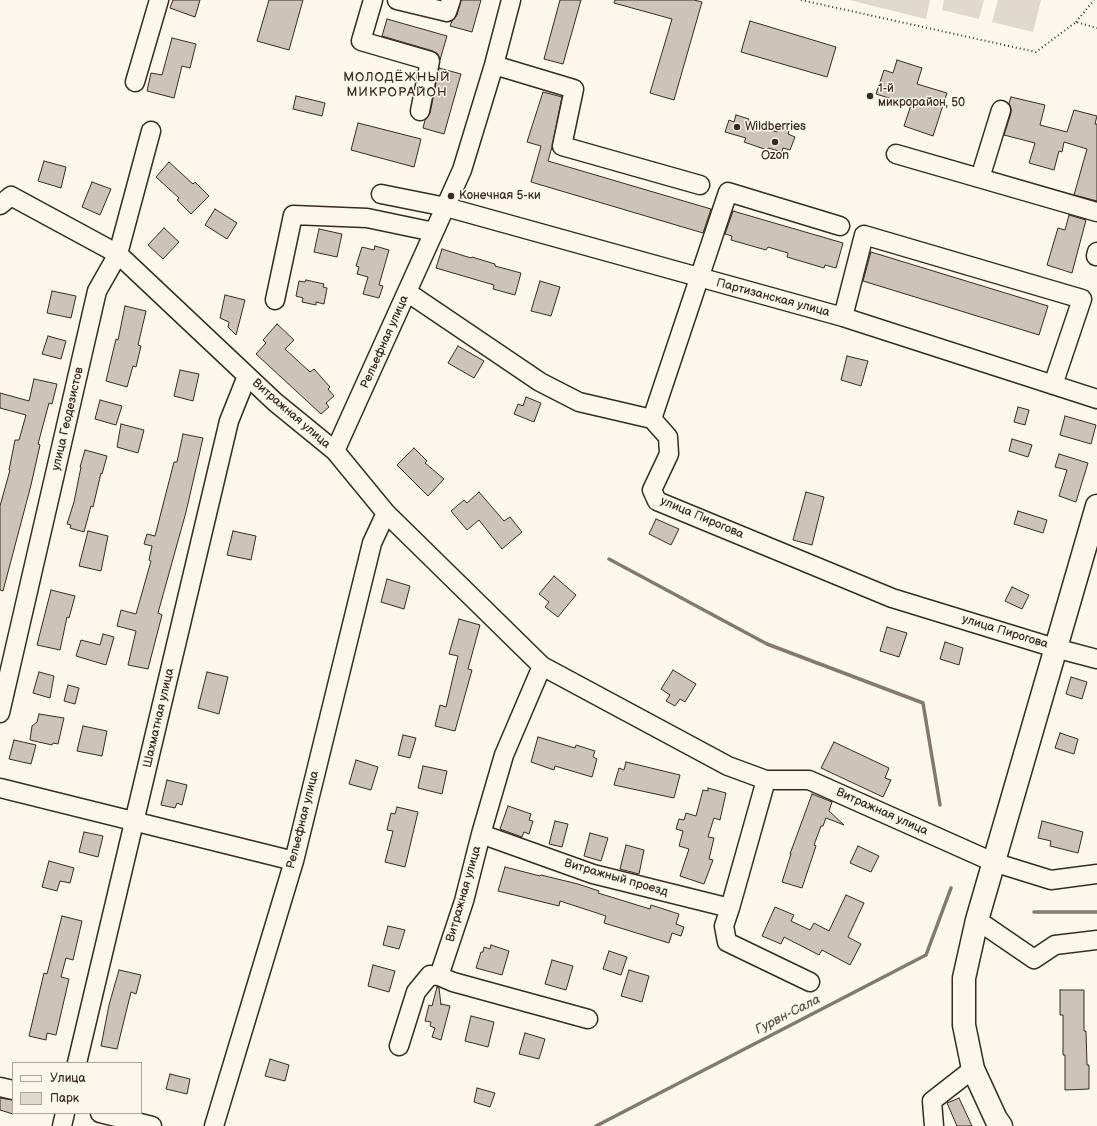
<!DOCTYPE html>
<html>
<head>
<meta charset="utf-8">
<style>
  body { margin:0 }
  #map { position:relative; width:1097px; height:1126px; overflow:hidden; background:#fbf7ec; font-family:"Balsamiq Sans",sans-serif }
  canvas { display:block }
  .legend { position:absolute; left:12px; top:1062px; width:130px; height:52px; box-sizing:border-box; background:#fbf7ec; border:1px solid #aea59a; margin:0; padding:5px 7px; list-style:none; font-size:12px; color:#3b2a1e }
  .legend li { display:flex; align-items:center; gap:8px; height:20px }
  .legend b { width:20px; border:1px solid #aea59a }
</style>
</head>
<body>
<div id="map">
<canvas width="1097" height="1126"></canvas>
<ul class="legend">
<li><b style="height:5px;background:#fbf7ec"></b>Улица</li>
<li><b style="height:11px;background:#dfd9ce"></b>Парк</li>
</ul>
</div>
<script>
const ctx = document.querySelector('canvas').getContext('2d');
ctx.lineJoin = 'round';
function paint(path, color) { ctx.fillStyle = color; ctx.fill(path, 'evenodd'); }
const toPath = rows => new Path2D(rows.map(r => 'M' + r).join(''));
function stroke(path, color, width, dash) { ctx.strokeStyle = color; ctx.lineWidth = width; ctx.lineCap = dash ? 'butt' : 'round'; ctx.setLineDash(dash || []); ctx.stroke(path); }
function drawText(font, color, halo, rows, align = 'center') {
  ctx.font = font + ' "Balsamiq Sans",sans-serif'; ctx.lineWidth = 3; ctx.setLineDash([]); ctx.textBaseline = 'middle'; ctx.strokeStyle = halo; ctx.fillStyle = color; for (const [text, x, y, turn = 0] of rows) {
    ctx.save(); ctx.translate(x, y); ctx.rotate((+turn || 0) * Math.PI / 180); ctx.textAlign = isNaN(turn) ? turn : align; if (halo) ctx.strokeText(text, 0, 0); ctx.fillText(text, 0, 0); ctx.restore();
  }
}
paint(toPath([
  [849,0,930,0,926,19],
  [944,0,984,0,979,19,942,10],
  [998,0,1041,0,1033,32,992,22]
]), '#dfd9ce');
stroke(toPath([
  [609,559,767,644,923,703,940,805],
  [1034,912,1097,912],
  [596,1126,926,955,951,888]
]), '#85796d', 3.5);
const building = toPath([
  [173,0,200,0,195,17,170,8,173,0],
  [269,0,303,0,289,50,257,41,269,0],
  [461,0,481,0,472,32,450,26,452,21,457,15,461,0],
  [560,0,581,0,563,64,544,59,560,0],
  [615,0,694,0,702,2,674,100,650,93,672,19,614,3,615,0],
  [387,19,447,36,440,60,438,54,433,51,382,36,387,19],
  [750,21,836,47,827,77,741,52,750,21],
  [172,38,196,44,190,68,182,66,174,98,147,91,151,73,162,75,172,38],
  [897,60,922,68,917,84,947,93,933,136,904,126,911,105,876,94,884,70,893,73,897,60],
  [439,68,461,74,444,134,423,128,425,120,430,113,439,68],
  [543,92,562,97,552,147,548,161,711,209,703,233,531,182,541,146,527,142,543,92],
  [296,96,325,103,322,116,293,109,296,96],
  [1011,97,1045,105,1040,125,1067,132,1074,110,1097,116,1095,124,1097,124,1097,201,1074,195,1087,149,1064,142,1062,152,1059,151,1054,170,1029,163,1035,143,1004,135,1011,113,1011,108,1009,103,1011,97],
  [736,115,749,119,748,122,777,132,779,128,789,131,788,134,795,137,790,150,783,148,782,152,768,148,767,150,744,142,746,138,725,132,729,120,734,122,736,115],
  [358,123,421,139,414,167,351,150,358,123],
  [44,161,66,167,61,188,38,181,44,161],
  [169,162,193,184,195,182,209,196,191,214,177,200,179,198,156,177,169,162],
  [92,182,111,189,100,215,82,207,92,182],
  [215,209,237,223,227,239,205,225,215,209],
  [733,211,843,243,836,268,825,265,824,268,787,257,788,253,768,247,766,250,731,240,732,236,725,234,733,211],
  [1069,215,1086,220,1072,273,1047,265,1058,228,1065,230,1069,215],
  [164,228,179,242,163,259,148,245,164,228],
  [319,229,342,234,337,257,314,252,319,229],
  [375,246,389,250,379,285,383,286,379,298,363,294,368,277,357,274,359,267,356,266,362,247,374,250,375,246],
  [442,249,471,258,472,257,495,264,495,266,521,273,515,295,493,289,494,285,436,268,442,249],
  [871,252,1048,306,1039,335,863,281,871,252],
  [306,280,324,284,323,287,327,288,324,304,316,302,316,305,302,302,303,298,296,296,299,281,305,282,306,280],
  [540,281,560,287,551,316,531,311,540,281],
  [52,291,76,296,71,318,47,313,52,291],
  [225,295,245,300,236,335,228,327,229,322,220,318,225,295],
  [125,306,146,311,138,345,141,346,136,367,133,366,127,387,106,381,116,339,118,340,125,306],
  [277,324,294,340,285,349,310,372,314,369,330,387,328,389,334,396,326,403,329,407,321,414,256,354,266,343,263,340,277,324],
  [48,336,66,341,61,359,42,354,48,336],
  [458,346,484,361,474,378,448,363,458,346],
  [847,356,868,361,861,386,841,380,847,356],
  [180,370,199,374,193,401,174,396,180,370],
  [34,379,57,384,52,404,49,403,38,444,40,445,31,485,3,591,0,590,0,506,10,470,9,470,15,440,19,440,26,415,0,408,0,393,29,401,34,379],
  [526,397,541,403,534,422,514,414,518,404,523,406,526,397],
  [100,400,122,406,116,425,95,419,100,400],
  [1018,407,1029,410,1025,425,1014,422,1018,407],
  [1065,416,1096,425,1091,444,1060,435,1065,416],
  [121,424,144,430,138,453,117,447,121,424],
  [183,434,203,438,186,512,158,613,162,615,148,669,128,665,136,631,117,626,121,610,136,614,151,561,149,560,152,546,144,544,147,534,155,536,174,462,177,462,183,434],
  [1012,439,1032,445,1028,457,1009,451,1012,439],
  [414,448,427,461,425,463,444,479,428,496,397,465,414,448],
  [85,450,107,456,102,474,101,473,93,507,91,506,84,532,70,528,71,525,67,524,74,502,81,467,80,467,85,450],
  [1059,454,1088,463,1076,502,1059,496,1067,470,1055,467,1059,454],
  [479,492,504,521,510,517,522,532,502,549,479,520,467,530,451,511,464,500,467,503,479,492],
  [806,492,824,497,812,545,793,540,806,492],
  [1018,511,1047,520,1043,533,1014,524,1018,511],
  [656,519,679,529,671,545,649,534,656,519],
  [88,531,108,536,101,571,79,566,88,531],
  [233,531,256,536,251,560,227,555,233,531],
  [554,576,576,595,558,617,545,607,549,602,539,594,554,576],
  [387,579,410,586,404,609,381,602,387,579],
  [1012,587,1029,595,1022,609,1005,601,1012,587],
  [51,590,75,596,69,618,67,617,60,650,37,645,51,590],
  [459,619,480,625,468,669,472,670,455,731,435,726,440,705,446,707,458,656,449,654,459,619],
  [887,627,907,633,899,657,880,651,887,627],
  [103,634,114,637,106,665,76,656,81,640,100,645,103,634],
  [945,642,963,648,959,665,940,659,945,642],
  [673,670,696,684,685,702,680,699,675,706,666,701,670,695,661,689,673,670],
  [39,672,54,676,50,698,33,693,39,672],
  [207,672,228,677,219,714,198,708,207,672],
  [1071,677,1087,682,1082,699,1066,694,1071,677],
  [68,685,79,688,75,704,64,701,68,685],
  [39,714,64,718,58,744,53,743,52,745,30,740,32,726,37,722,39,714],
  [83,726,107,731,102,756,77,751,83,726],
  [1060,733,1078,739,1074,754,1055,748,1060,733],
  [403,735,416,738,410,758,398,755,403,735],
  [538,737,575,748,576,745,595,751,593,757,597,759,592,777,555,766,554,770,531,762,538,737],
  [14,740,36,745,31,764,9,759,14,740],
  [834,742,889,768,885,778,891,780,883,797,821,768,834,742],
  [356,760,378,767,371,790,349,784,356,760],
  [626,762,680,775,674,798,614,785,619,768,624,770,626,762],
  [423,766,447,771,442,794,418,788,423,766],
  [167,780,187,785,182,805,177,803,175,808,161,805,167,780],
  [708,788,726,793,720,820,714,818,708,837,714,838,709,859,713,860,704,884,680,876,689,849,679,846,683,831,676,829,679,819,684,820,686,813,696,816,703,790,708,791,708,788],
  [812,794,832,802,829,811,844,825,826,818,823,826,821,826,814,845,816,846,802,888,782,882,791,854,790,854,812,794],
  [508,806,531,814,529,820,533,821,529,834,524,832,522,837,500,829,508,806],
  [397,807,418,812,405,867,385,862,393,831,387,830,391,813,395,814,397,807],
  [555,821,568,824,562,847,549,844,555,821],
  [1042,821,1083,832,1078,853,1050,846,1051,841,1038,838,1042,821],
  [84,832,103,836,98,857,79,852,84,832],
  [590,833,608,838,601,861,584,856,590,833],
  [626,845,644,850,639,874,620,869,626,845],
  [858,846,879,856,871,872,850,863,858,846],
  [49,861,74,868,70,883,60,881,57,891,42,887,49,861],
  [505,867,540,876,541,875,578,884,599,891,598,893,650,909,651,905,679,914,676,924,684,927,681,936,672,933,669,943,604,923,606,916,560,901,559,906,498,891,505,867],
  [846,895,864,903,848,937,861,944,850,965,822,950,819,955,784,937,781,944,762,936,775,907,794,915,791,921,810,930,814,923,829,931,846,895],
  [62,916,82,921,73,960,66,958,61,977,69,979,56,1035,47,1033,46,1040,29,1036,44,973,47,974,62,916],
  [388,926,405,930,399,949,383,945,388,926],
  [491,945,509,951,502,975,476,968,481,952,483,952,484,947,490,949,491,945],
  [609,951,627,957,621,975,603,969,609,951],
  [552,960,573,966,566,990,545,984,552,960],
  [373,965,395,971,389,992,368,986,373,965],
  [119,970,141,975,136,994,131,992,117,1049,101,1046,109,1005,119,970],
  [629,970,649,976,642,1002,621,996,629,970],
  [437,987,439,988,441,1005,441,1004,450,1006,441,1040,432,1037,435,1028,430,1026,431,1022,425,1021,429,1005,432,1006,437,987],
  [1060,990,1084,990,1084,1031,1086,1031,1087,1065,1089,1065,1089,1089,1065,1090,1065,1055,1063,1055,1063,1015,1060,1015,1060,990],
  [471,1016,494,1022,488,1047,465,1041,471,1016],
  [525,1033,545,1039,539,1059,519,1054,525,1033],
  [270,1059,289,1065,285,1081,265,1076,270,1059],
  [170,1074,190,1079,187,1094,166,1089,170,1074],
  [477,1088,495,1093,490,1107,474,1102,477,1088],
  [0,1098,13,1100,13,1114,0,1110,0,1098],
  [959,1098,972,1126,957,1126,947,1103,959,1098]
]);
paint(building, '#ccc4b9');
stroke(building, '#3b2a1e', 1);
const minor = toPath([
  [373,0,361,41,430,61,420,111],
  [397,0,447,12,451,0],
  [494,65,574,89,562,146,700,185],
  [135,82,159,0],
  [896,154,1097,212],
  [980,178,1001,110],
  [381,194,446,207,843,317,1097,399],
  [0,205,11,196,118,254,275,402,335,451,386,513,542,666,728,766,766,780,809,780,993,862,1051,880,1097,874],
  [1096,256,1097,252],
  [407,292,540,382,579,402,652,419,668,437,669,454,652,490,657,501,892,598,1055,648,1097,659],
  [275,300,293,215,367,218,434,232],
  [843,317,864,235,1082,299,1053,385],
  [652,419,728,192,840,226],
  [335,451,462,170,494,65,511,0],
  [542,666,504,755,481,834,464,901,439,976,453,982,588,1019],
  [0,713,97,291,118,254,151,131],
  [766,780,730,908,724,926,727,942,810,982],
  [0,788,294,861],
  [481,834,593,874,730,908],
  [977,920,1034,959,1055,945,1097,940],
  [399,1046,416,992,430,975,439,976],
  [77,1063,229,421,247,376],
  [0,1087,13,1090],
  [100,1113,152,1126],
  [62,1126,65,1113],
  [214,1126,294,861,372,543,386,513],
  [934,1126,932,1101,973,1069]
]);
const major = toPath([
  [1001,1126,996,1119,973,1069,964,1025,964,978,977,920,1097,506]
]);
stroke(minor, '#3b2a1e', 21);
stroke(major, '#3b2a1e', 25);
stroke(toPath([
  [801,0,1036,52,1076,22,1097,28],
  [1076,22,1094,0]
]), '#3b2a1e', 2, [1, 3]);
stroke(minor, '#fbf7ec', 18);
stroke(major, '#fbf7ec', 22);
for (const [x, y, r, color] of [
  [870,96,4,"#3b2a1e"],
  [737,127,4,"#3b2a1e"],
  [775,142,4,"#3b2a1e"],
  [451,196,4,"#3b2a1e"]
]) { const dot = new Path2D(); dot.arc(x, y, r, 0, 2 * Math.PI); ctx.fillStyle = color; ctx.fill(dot); stroke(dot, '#fbf7ec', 1.5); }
drawText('12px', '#3b2a1e', '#fbf7ec', [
  ["1-й",878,89],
  ["микрорайон, 50",878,103],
  ["Wildberries",745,127],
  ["Ozon",775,156,"center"],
  ["Конечная 5-ки",459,196]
], 'left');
drawText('12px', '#3b2a1e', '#fbf7ec', [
  ["Партизанская улица",773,298,15],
  ["Рельефная улица",385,342,-66],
  ["Витражная улица",291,414,41],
  ["улица Геодезистов",68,419,-77],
  ["улица Пирогова",702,518,23],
  ["улица Пирогова",1005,632,17],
  ["Шахматная улица",159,718,-77],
  ["Витражная улица",882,812,24],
  ["Рельефная улица",303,820,-76],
  ["Витражный проезд",616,878,16],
  ["Витражная улица",464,894,-74]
]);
ctx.letterSpacing = '1px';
drawText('13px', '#3b2a1e', '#fbf7ec', [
  ["МОЛОДЁЖНЫЙ",397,78],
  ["МИКРОРАЙОН",397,93]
]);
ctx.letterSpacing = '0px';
drawText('italic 13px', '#605246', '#fbf7ec', [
  ["Гурвн-Сала",788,1015,-27]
]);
</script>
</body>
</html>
